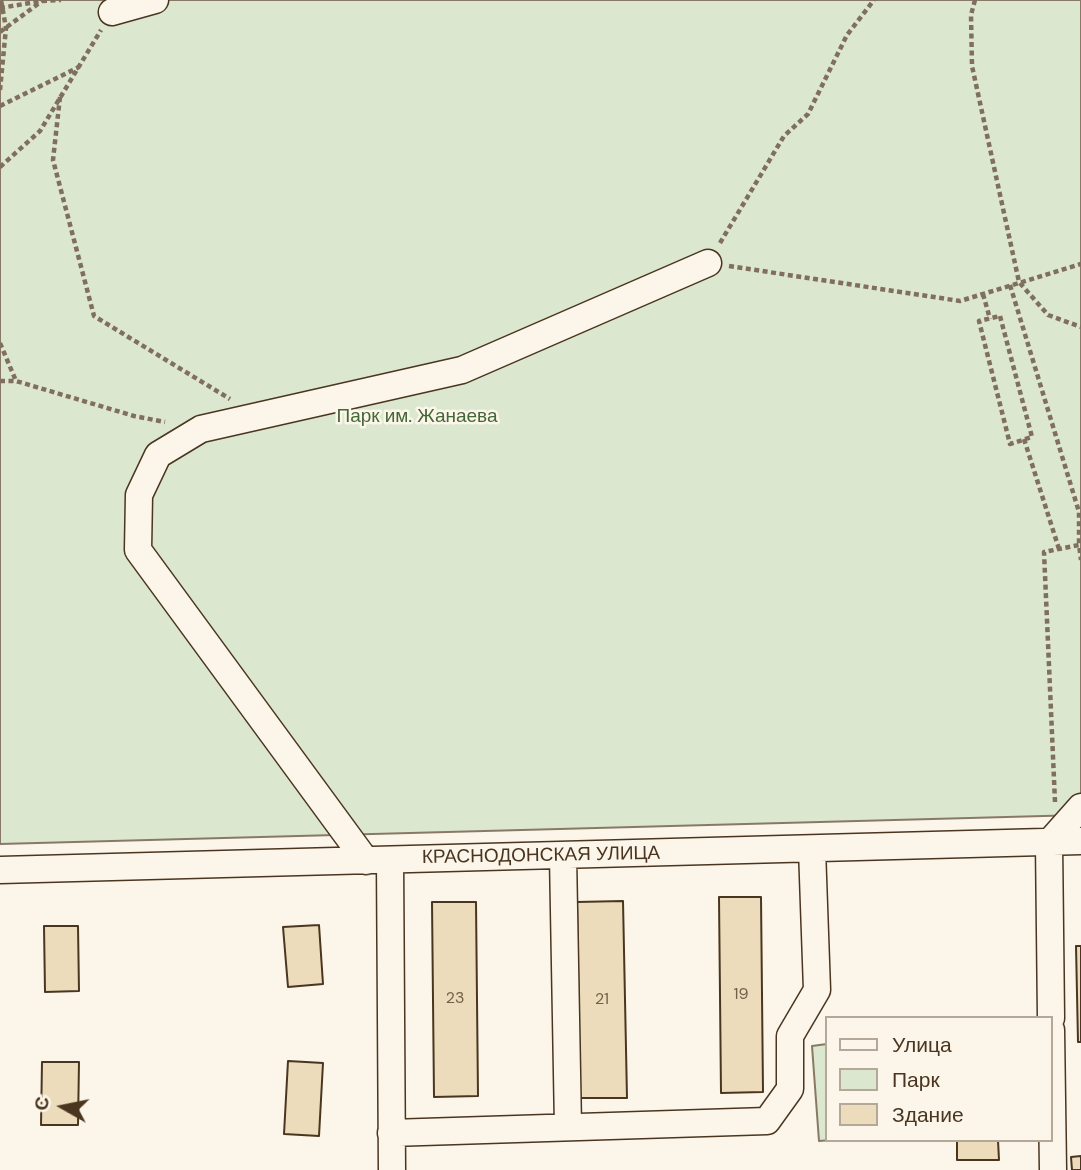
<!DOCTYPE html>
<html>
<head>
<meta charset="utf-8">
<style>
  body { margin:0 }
  #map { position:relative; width:1081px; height:1170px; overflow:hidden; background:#fbf6e9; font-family:"DM Sans",sans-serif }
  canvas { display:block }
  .legend { position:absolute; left:825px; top:1016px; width:228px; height:126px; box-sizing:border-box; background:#fbf6e9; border:2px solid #b4a999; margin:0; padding:9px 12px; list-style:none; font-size:21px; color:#4a3520 }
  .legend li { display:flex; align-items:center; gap:14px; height:35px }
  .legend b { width:35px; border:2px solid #b4a999 }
  .north { position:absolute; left:28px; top:1072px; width:70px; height:70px; -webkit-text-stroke:5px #fbf6e9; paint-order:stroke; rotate:279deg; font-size:19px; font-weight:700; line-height:28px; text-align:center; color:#4a3520 }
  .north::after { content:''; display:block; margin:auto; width:24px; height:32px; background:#4a3520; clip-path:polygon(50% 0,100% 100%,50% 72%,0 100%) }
</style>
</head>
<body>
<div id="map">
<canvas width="1081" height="1170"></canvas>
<ul class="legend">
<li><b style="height:9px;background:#fbf6e9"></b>Улица</li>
<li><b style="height:19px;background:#dce7d0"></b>Парк</li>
<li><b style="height:19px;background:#ecdcbc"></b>Здание</li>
</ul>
<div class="north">С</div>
</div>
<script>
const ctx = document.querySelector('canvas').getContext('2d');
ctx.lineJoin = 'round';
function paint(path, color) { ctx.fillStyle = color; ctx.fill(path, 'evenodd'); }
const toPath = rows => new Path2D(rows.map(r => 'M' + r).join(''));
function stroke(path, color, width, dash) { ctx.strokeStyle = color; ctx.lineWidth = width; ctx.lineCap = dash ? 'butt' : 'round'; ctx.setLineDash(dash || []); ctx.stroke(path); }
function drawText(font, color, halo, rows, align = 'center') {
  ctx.font = font + ' "DM Sans",sans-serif'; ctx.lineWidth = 5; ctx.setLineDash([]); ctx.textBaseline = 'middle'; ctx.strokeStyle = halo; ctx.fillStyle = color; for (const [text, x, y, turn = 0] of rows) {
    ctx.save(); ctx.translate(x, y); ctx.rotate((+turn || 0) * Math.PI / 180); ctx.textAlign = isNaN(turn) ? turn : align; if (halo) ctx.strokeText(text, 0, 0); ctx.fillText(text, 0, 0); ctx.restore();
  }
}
const green = toPath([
  [0,0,1081,0,1081,815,0,844,0,0],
  [827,1044,827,1140,832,1140,819,1141,812,1046,827,1044]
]);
paint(green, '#dce7d0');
stroke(green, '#887966', 2);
const building = toPath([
  [719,897,761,897,763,1092,721,1093,719,897],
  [623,901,627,1098,580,1098,577,902,623,901],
  [432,902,476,902,478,1096,434,1097,432,902],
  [319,925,323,984,288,987,283,927,319,925],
  [44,926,78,926,79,991,45,992,44,926],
  [1076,946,1081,946,1081,1042,1078,1042,1076,946],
  [288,1061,323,1063,319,1136,284,1134,288,1061],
  [42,1062,79,1062,78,1125,41,1125,42,1062],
  [957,1140,998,1140,999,1160,957,1160,957,1140],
  [1081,1156,1081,1170,1072,1170,1071,1157,1081,1156]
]);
paint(building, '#ecdcbc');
stroke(building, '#4a3520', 2);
const minor = toPath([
  [112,12,155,0],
  [563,856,568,1127],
  [390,860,392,1170],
  [366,861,138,550,139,495,158,455,201,429,462,370,708,263],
  [0,870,1081,841],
  [1051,1018,1049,843,1081,807],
  [1051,1030,1053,1170],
  [391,1133,767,1121,790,1089,790,1036,817,990,812,849]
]);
stroke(minor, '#4a3520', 29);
stroke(toPath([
  [975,0,971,15,972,66,1019,282,1048,315,1081,327],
  [0,8,42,1,61,0],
  [0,32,42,1],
  [0,90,6,28,1,0],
  [60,97,53,160,94,316,230,399],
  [0,106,79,67],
  [0,167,40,131,101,30],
  [720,243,784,136,808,114,847,35,874,0],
  [729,266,960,301,1081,264],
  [1010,285,1079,512,1079,545],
  [983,294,990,319],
  [1000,316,1032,437,1010,444,979,321,1000,316],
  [0,343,16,381],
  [0,381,16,381,134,416,165,422],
  [1024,439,1059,549],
  [1055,802,1044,552,1079,545,1081,560]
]), '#7f6f5c', 4.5, [5, 3.5]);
stroke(minor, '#fbf6e9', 26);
drawText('16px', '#725f47', null, [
  ["19",741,995],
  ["23",455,999],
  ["21",602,1000]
]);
drawText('19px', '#436837', '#fbf6e9', [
  ["Парк им. Жанаева",417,417]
]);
drawText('19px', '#4a3520', '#fbf6e9', [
  ["КРАСНОДОНСКАЯ УЛИЦА",541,856,-1]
]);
</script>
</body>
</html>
